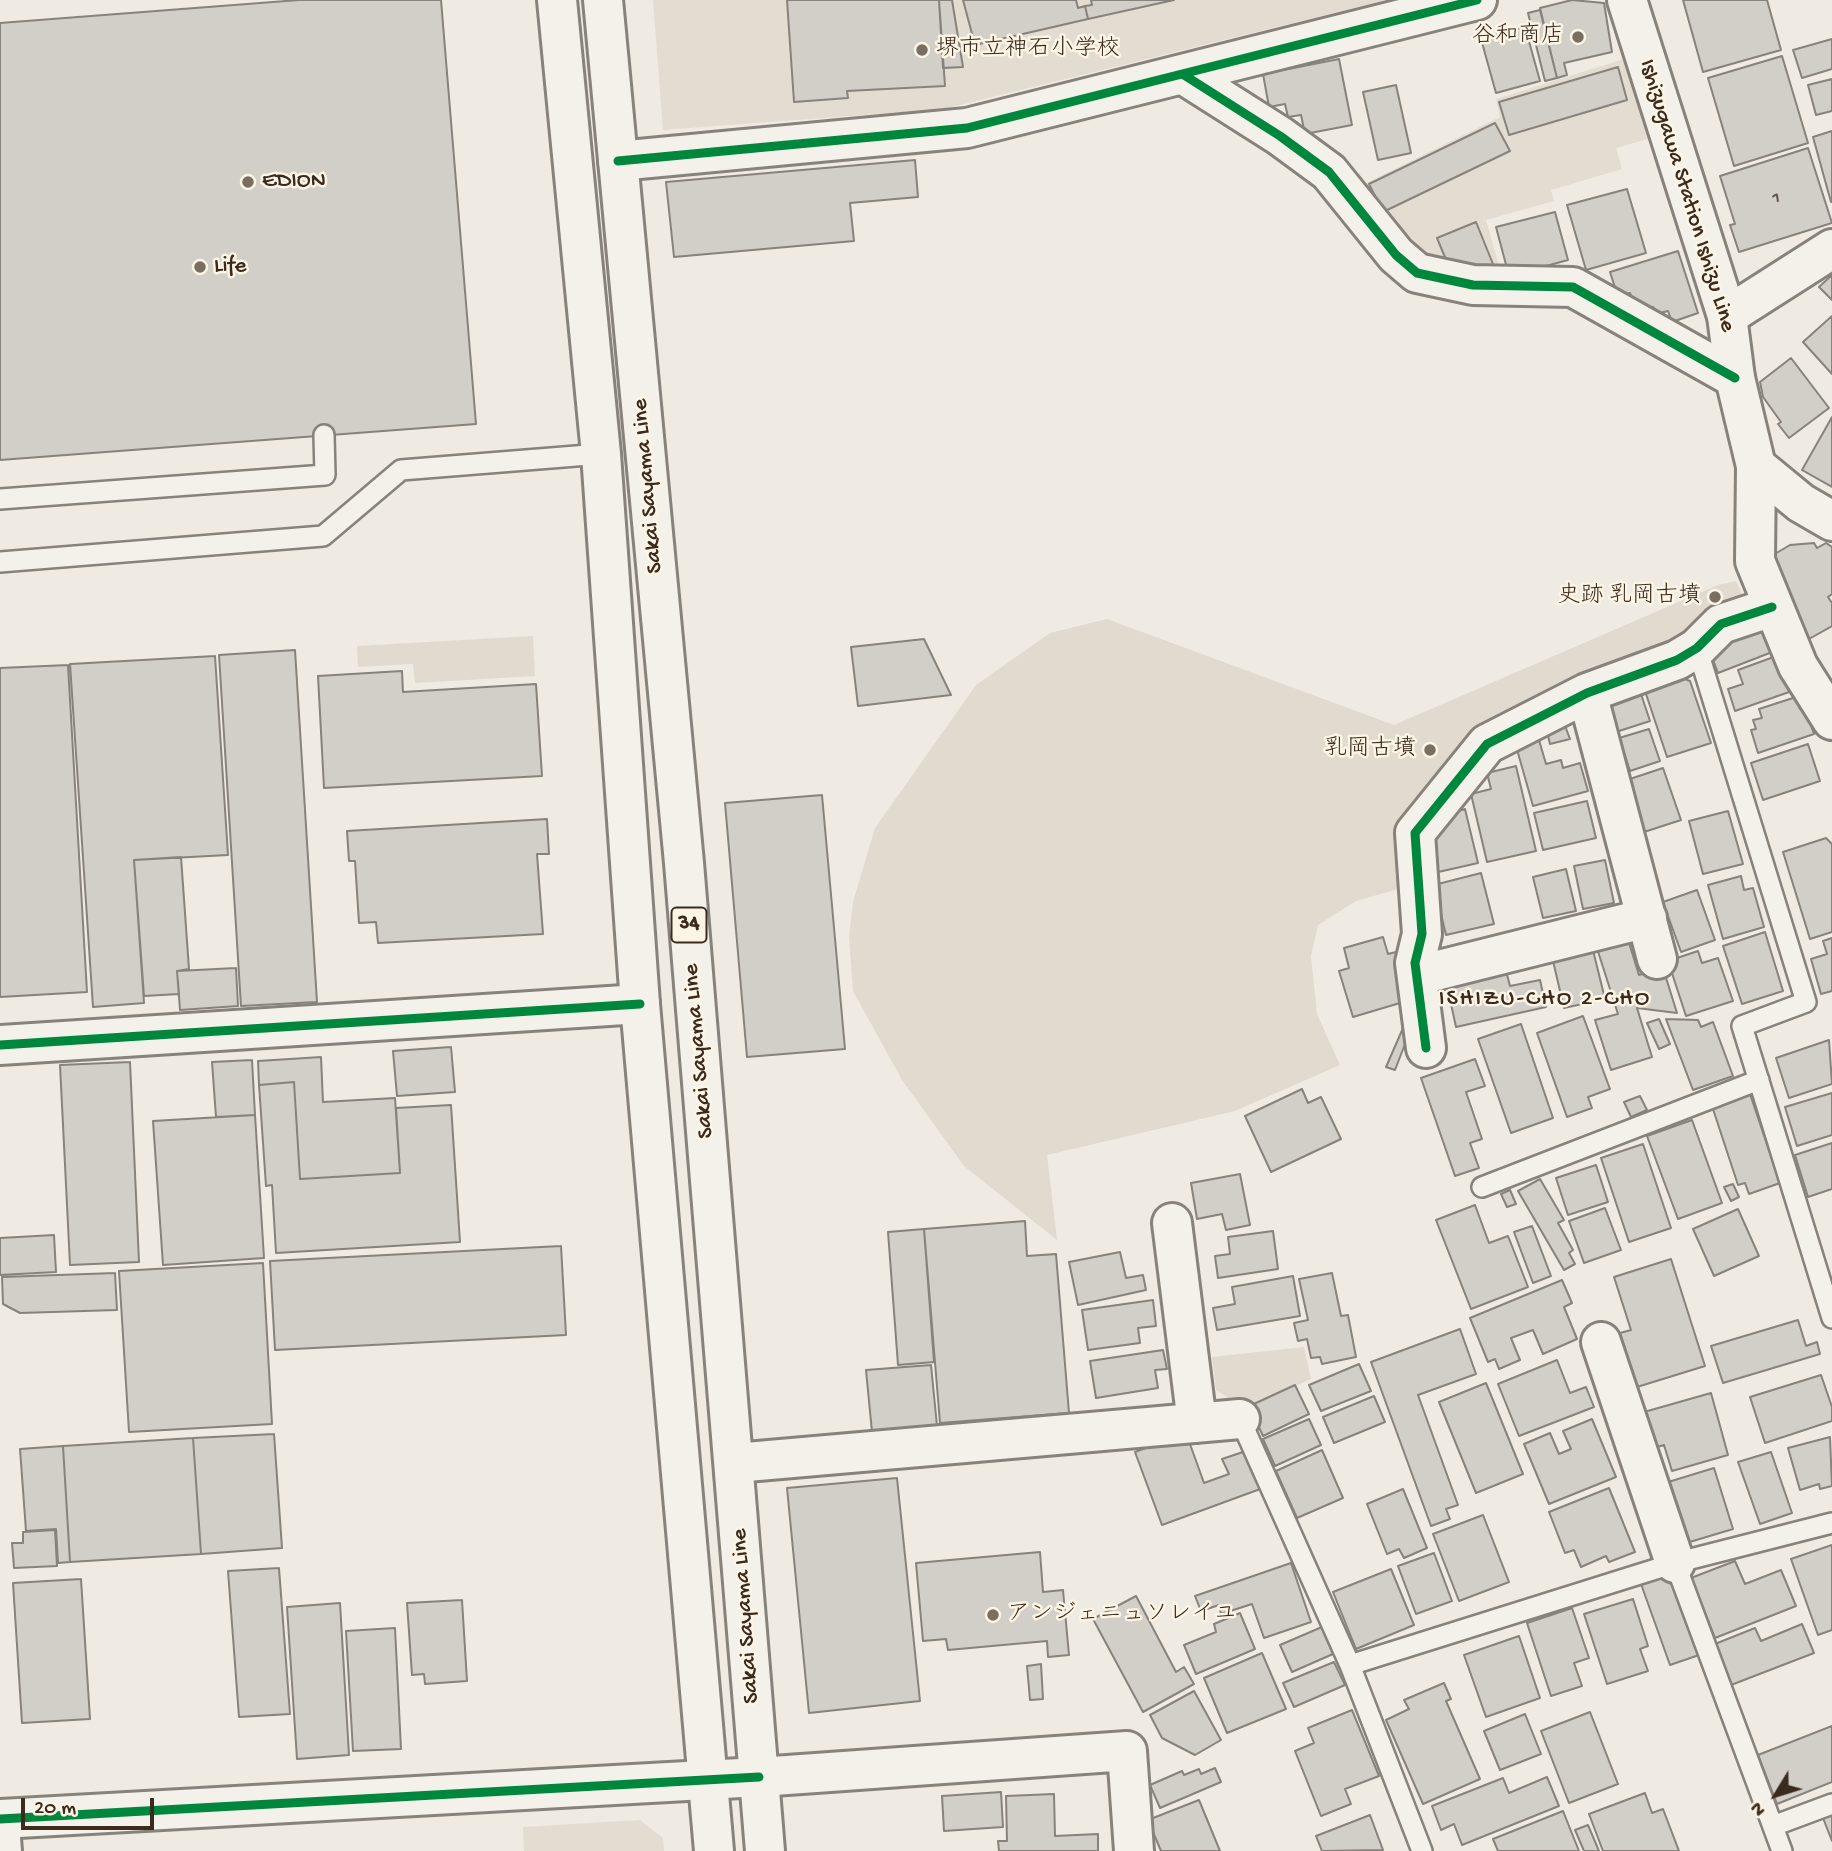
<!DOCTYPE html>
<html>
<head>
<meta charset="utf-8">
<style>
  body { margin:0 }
  #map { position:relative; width:1832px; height:1851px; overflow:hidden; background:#efebe2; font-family:"Gochi Hand",sans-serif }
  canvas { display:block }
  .north { position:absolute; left:1741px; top:1760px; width:70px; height:70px; -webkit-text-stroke:5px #fcf5e5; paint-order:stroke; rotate:232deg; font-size:19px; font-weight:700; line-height:28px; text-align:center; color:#3b2a1e }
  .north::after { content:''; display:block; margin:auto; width:24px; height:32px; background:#3b2a1e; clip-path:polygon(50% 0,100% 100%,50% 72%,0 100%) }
  .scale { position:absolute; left:21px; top:1798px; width:133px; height:32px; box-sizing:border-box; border:4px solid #3b2a1e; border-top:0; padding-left:9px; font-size:21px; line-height:24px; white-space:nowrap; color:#3b2a1e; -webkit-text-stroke:5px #fcf5e5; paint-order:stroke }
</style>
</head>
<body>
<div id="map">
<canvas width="1832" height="1851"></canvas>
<div class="north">N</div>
<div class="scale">20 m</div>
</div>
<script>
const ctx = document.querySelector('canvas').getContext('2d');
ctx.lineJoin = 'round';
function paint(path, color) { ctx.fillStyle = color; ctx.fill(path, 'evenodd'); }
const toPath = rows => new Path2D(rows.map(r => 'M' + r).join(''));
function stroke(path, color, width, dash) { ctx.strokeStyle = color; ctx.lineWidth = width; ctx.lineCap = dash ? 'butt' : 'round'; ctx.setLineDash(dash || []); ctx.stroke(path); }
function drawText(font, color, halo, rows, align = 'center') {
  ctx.font = font + ' "Gochi Hand","Klee One",sans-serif'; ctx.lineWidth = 5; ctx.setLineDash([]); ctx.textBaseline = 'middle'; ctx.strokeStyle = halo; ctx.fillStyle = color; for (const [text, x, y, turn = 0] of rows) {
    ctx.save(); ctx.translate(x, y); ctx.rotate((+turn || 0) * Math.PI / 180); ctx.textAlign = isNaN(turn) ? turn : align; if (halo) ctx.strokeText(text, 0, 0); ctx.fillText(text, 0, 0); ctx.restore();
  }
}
paint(toPath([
  [653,0,1386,0,944,109,663,130],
  [1624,59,1648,139,1616,148,1622,169,1551,190,1554,201,1486,220,1502,276,1419,265,1358,187,1500,117,1496,99],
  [640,1820,663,1838,664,1851,524,1851,523,1827]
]), '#e3dcd0');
paint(toPath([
  [1736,581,1743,596,1702,611,1679,643,1482,730,1397,824,1398,889,1356,901,1318,925,1311,956,1317,1014,1340,1065,1235,1111,1047,1155,1057,1240,964,1166,902,1080,853,991,849,937,853,902,875,828,976,685,1050,633,1107,619,1394,725,1718,585],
  [533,636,535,676,415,683,413,664,358,667,357,646],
  [1304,1347,1311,1379,1246,1409,1216,1390,1212,1357]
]), '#e1dace');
const building = toPath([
  [299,0,441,0,476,424,0,460,0,23,299,0],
  [787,0,939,0,945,86,847,91,848,98,794,102,787,0],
  [939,0,952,0,963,67,943,68,939,0],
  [963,0,1076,0,1078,8,1085,6,1088,19,975,45,963,0],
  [1091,0,1174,0,1088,19,1085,6,1092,5,1091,0],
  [1572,0,1604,3,1612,52,1564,63,1567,75,1557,78,1540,8,1572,0],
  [1683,0,1767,0,1781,50,1703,72,1683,0],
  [1540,10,1557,78,1545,81,1528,13,1540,10],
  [1525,27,1540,81,1496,93,1481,39,1525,27],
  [1832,39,1832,69,1802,78,1793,50,1832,39],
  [1782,56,1808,143,1734,166,1708,78,1782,56],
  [1339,59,1352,125,1305,134,1301,115,1288,117,1285,104,1269,107,1263,74,1339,59],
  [1618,67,1627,100,1509,135,1499,102,1618,67],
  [1832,79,1832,111,1816,115,1808,85,1832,79],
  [1396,85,1411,153,1378,160,1363,92,1396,85],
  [1495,123,1510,151,1383,212,1369,184,1495,123],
  [1832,131,1832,201,1831,202,1813,137,1832,131],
  [1808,148,1832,223,1739,252,1730,225,1735,224,1720,176,1808,148],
  [915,160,918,197,850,203,854,241,674,257,666,182,915,160],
  [1627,189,1646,253,1586,270,1567,205,1627,189],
  [1555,212,1568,260,1509,276,1496,227,1555,212],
  [1476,222,1495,269,1449,267,1437,238,1476,222],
  [1678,251,1698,313,1672,322,1668,311,1656,314,1653,307,1636,313,1630,293,1618,297,1610,272,1678,251],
  [1832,275,1832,300,1819,287,1832,275],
  [1832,316,1832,374,1803,342,1832,316],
  [1791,358,1829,408,1789,438,1778,424,1781,422,1763,397,1760,382,1791,358],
  [1832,417,1832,487,1802,470,1832,417],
  [1814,543,1817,548,1826,543,1832,547,1832,594,1828,597,1832,603,1832,626,1809,639,1763,561,1790,545,1814,543],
  [1769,618,1780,649,1718,673,1708,647,1769,618],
  [924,639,951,695,858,706,851,647,924,639],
  [295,650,317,1002,241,1006,219,655,295,650],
  [1779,655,1792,691,1735,711,1728,689,1743,684,1738,670,1779,655],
  [215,656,228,855,134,860,144,1003,93,1007,70,664,215,656],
  [68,665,87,992,0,997,0,668,68,665],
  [402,671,403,692,536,684,542,776,324,788,318,676,402,671],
  [1674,675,1690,681,1711,743,1667,757,1643,685,1674,675],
  [1639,688,1650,721,1616,732,1606,697,1639,688],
  [1796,697,1800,709,1805,708,1814,734,1758,753,1751,730,1756,729,1753,720,1762,718,1759,709,1796,697],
  [1564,723,1570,739,1550,744,1546,728,1564,723],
  [1649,729,1660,761,1630,771,1619,738,1649,729],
  [1539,740,1546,764,1561,760,1563,768,1580,763,1588,791,1533,806,1516,746,1539,740],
  [1808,744,1820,781,1763,800,1751,763,1808,744],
  [1516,766,1536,851,1487,862,1471,794,1491,789,1487,773,1516,766],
  [1663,768,1681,820,1641,833,1624,781,1663,768],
  [822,795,845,1049,747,1057,725,803,822,795],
  [1587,801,1596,838,1543,850,1534,813,1587,801],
  [1465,809,1478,863,1434,873,1423,832,1439,816,1465,809],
  [1728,811,1743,864,1703,874,1689,821,1728,811],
  [547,819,549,854,537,854,543,934,378,943,376,922,359,923,355,861,349,861,347,831,547,819],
  [1826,838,1832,844,1832,932,1810,939,1783,852,1826,838],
  [181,857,189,969,177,971,179,994,144,996,134,860,181,857],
  [1605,860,1614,903,1583,909,1574,866,1605,860],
  [1566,869,1576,911,1543,918,1533,877,1566,869],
  [1481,873,1494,924,1446,935,1434,885,1481,873],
  [1741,876,1744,890,1753,888,1764,927,1723,939,1708,885,1741,876],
  [1697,890,1715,940,1681,952,1663,902,1697,890],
  [1625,930,1639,975,1663,968,1677,1013,1637,1008,1652,1057,1611,1070,1595,1020,1618,1014,1594,939,1625,930],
  [1765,932,1783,991,1742,1004,1723,946,1765,932],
  [1383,937,1388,954,1396,952,1410,1000,1353,1017,1339,971,1349,968,1344,948,1383,937],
  [1590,938,1605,999,1564,1008,1550,948,1590,938],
  [1832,938,1832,991,1821,994,1811,959,1827,954,1823,941,1832,938],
  [1698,951,1702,963,1718,958,1733,1001,1686,1016,1668,961,1698,951],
  [1504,963,1510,986,1540,980,1546,1007,1456,1027,1445,976,1504,963],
  [236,968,238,1006,180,1010,177,971,236,968],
  [1583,1016,1610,1089,1588,1097,1592,1108,1567,1117,1537,1033,1583,1016],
  [1659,1019,1670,1044,1659,1049,1647,1023,1659,1019],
  [1666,1019,1698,1020,1701,1027,1713,1022,1733,1076,1693,1090,1666,1019],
  [1521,1024,1553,1118,1511,1133,1478,1039,1521,1024],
  [1403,1028,1410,1031,1395,1070,1386,1067,1403,1028],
  [1829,1040,1832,1084,1789,1098,1776,1058,1829,1040],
  [451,1047,455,1092,397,1096,393,1051,451,1047],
  [321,1057,323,1102,395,1098,400,1173,300,1179,294,1082,259,1085,258,1061,321,1057],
  [1475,1059,1485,1086,1466,1092,1482,1139,1470,1143,1479,1168,1455,1176,1421,1078,1475,1059],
  [252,1060,255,1115,216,1117,212,1062,252,1060],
  [130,1062,139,1262,70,1265,60,1065,130,1062],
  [294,1082,300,1179,400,1173,396,1108,451,1105,460,1242,276,1253,272,1185,266,1186,259,1085,294,1082],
  [1302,1089,1308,1103,1321,1097,1341,1139,1271,1172,1245,1116,1302,1089],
  [1832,1093,1832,1135,1797,1146,1785,1107,1832,1093],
  [1750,1094,1780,1183,1749,1194,1745,1183,1738,1185,1712,1106,1750,1094],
  [1640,1096,1647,1110,1631,1117,1624,1102,1640,1096],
  [255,1115,264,1258,163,1265,153,1121,255,1115],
  [1692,1120,1722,1203,1678,1219,1647,1136,1692,1120],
  [1832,1143,1832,1189,1808,1197,1795,1155,1832,1143],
  [1643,1144,1671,1228,1629,1242,1601,1158,1643,1144],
  [1596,1165,1608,1202,1568,1215,1556,1178,1596,1165],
  [1240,1174,1250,1225,1226,1230,1222,1214,1197,1219,1191,1183,1240,1174],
  [1540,1179,1564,1220,1558,1223,1573,1250,1569,1253,1575,1264,1564,1270,1518,1191,1540,1179],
  [1733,1184,1739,1197,1731,1201,1724,1187,1733,1184],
  [1510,1190,1516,1204,1507,1207,1501,1194,1510,1190],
  [1475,1205,1489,1243,1508,1236,1528,1287,1471,1309,1436,1220,1475,1205],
  [1605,1208,1621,1250,1584,1263,1569,1221,1605,1208],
  [1738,1209,1759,1256,1714,1276,1693,1229,1738,1209],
  [1025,1221,1027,1256,1056,1254,1069,1413,940,1423,924,1229,1025,1221],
  [1532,1226,1551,1276,1533,1283,1514,1232,1532,1226],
  [924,1229,934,1362,898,1365,888,1232,924,1229],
  [1273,1231,1278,1269,1218,1278,1215,1256,1230,1254,1228,1237,1273,1231],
  [54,1235,56,1272,0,1275,0,1238,54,1235],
  [561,1246,566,1335,275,1350,270,1261,561,1246],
  [1120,1252,1126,1278,1143,1275,1146,1290,1078,1305,1069,1262,1120,1252],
  [1671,1259,1705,1366,1637,1387,1620,1333,1631,1330,1614,1277,1671,1259],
  [263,1263,272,1424,129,1432,119,1271,263,1263],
  [115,1273,117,1310,20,1313,3,1304,2,1277,115,1273],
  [1332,1273,1341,1316,1348,1315,1356,1357,1322,1364,1320,1357,1311,1358,1307,1339,1298,1341,1294,1323,1308,1320,1299,1279,1332,1273],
  [1293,1276,1300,1316,1217,1330,1213,1308,1235,1304,1232,1287,1293,1276],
  [1562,1280,1572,1303,1564,1307,1577,1339,1543,1354,1533,1330,1511,1338,1520,1360,1499,1369,1495,1359,1488,1362,1470,1318,1562,1280],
  [1153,1300,1156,1326,1138,1328,1140,1343,1088,1350,1082,1310,1153,1300],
  [1798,1320,1806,1346,1817,1342,1820,1354,1723,1383,1711,1346,1798,1320],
  [1460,1329,1476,1374,1418,1395,1458,1505,1446,1509,1450,1519,1431,1526,1371,1362,1460,1329],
  [1163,1350,1167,1369,1155,1370,1158,1388,1096,1398,1090,1361,1163,1350],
  [1557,1360,1570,1393,1586,1387,1594,1407,1519,1436,1498,1384,1557,1360],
  [1359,1364,1371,1391,1321,1411,1309,1385,1359,1364],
  [931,1365,937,1426,872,1432,866,1370,931,1365],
  [1821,1375,1832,1407,1832,1421,1765,1443,1750,1397,1821,1375],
  [1486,1383,1523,1474,1476,1493,1439,1402,1486,1383],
  [1295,1385,1309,1414,1263,1436,1258,1425,1243,1409,1295,1385],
  [1711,1393,1728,1455,1672,1471,1664,1445,1647,1450,1637,1414,1711,1393],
  [1374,1396,1385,1422,1334,1443,1323,1417,1374,1396],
  [1309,1419,1321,1445,1275,1466,1263,1439,1309,1419],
  [1592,1419,1616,1477,1549,1504,1524,1444,1550,1433,1559,1454,1571,1449,1563,1431,1592,1419],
  [1186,1433,1204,1483,1229,1474,1222,1459,1249,1450,1263,1488,1162,1525,1135,1452,1186,1433],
  [274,1434,282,1548,201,1554,193,1438,274,1434],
  [1830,1437,1832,1486,1820,1489,1819,1484,1800,1490,1788,1448,1830,1437],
  [193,1438,201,1554,70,1562,63,1446,193,1438],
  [63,1446,70,1562,58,1563,56,1529,26,1531,20,1449,63,1446],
  [1322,1450,1343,1498,1297,1518,1276,1471,1322,1450],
  [1771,1452,1792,1513,1760,1524,1738,1462,1771,1452],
  [1714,1468,1733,1529,1683,1544,1665,1483,1714,1468],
  [897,1478,920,1701,809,1713,787,1488,897,1478],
  [1609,1488,1635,1552,1609,1562,1606,1556,1581,1567,1574,1550,1565,1553,1549,1512,1609,1488],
  [1403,1489,1427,1548,1404,1558,1399,1549,1387,1554,1367,1504,1403,1489],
  [1483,1515,1509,1582,1459,1601,1433,1534,1483,1515],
  [55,1530,57,1566,14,1568,12,1543,23,1543,23,1532,55,1530],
  [1832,1545,1832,1630,1818,1635,1791,1559,1832,1545],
  [1040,1552,1043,1592,1063,1590,1069,1655,1048,1657,1047,1641,948,1650,946,1639,923,1641,916,1563,1040,1552],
  [1434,1553,1452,1601,1416,1614,1398,1566,1434,1553],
  [1735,1561,1745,1584,1781,1570,1796,1606,1715,1638,1691,1578,1735,1561],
  [1291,1563,1311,1622,1264,1638,1252,1604,1221,1614,1219,1605,1201,1611,1195,1596,1291,1563],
  [279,1568,290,1714,239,1717,228,1571,279,1568],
  [1391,1569,1414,1625,1356,1649,1333,1592,1391,1569],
  [1670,1573,1699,1655,1670,1665,1641,1584,1670,1573],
  [81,1579,90,1719,22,1723,13,1583,81,1579],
  [1136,1596,1176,1672,1184,1667,1194,1684,1143,1712,1093,1619,1136,1596],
  [1633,1599,1648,1646,1640,1649,1648,1671,1607,1684,1584,1614,1633,1599],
  [462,1600,467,1681,425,1684,424,1674,412,1675,407,1603,462,1600],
  [340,1603,349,1755,297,1759,287,1607,340,1603],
  [1572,1608,1589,1658,1574,1663,1582,1686,1551,1696,1527,1623,1572,1608],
  [1240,1613,1255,1649,1196,1674,1184,1645,1216,1632,1214,1624,1240,1613],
  [1802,1624,1814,1653,1731,1685,1715,1644,1755,1628,1761,1641,1802,1624],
  [1322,1627,1333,1654,1292,1672,1280,1645,1322,1627],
  [395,1628,401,1749,353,1751,346,1631,395,1628],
  [1519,1636,1540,1698,1486,1717,1464,1655,1519,1636],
  [1262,1653,1286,1709,1227,1733,1204,1678,1262,1653],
  [1334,1662,1345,1685,1294,1707,1283,1683,1334,1662],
  [1041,1664,1043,1699,1030,1700,1027,1666,1041,1664],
  [1444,1683,1451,1699,1446,1701,1480,1779,1423,1804,1386,1720,1409,1709,1404,1700,1444,1683],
  [1194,1691,1221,1740,1195,1755,1162,1738,1150,1715,1194,1691],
  [1352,1710,1379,1776,1345,1789,1351,1804,1321,1816,1295,1751,1314,1743,1308,1728,1352,1710],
  [1590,1712,1618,1784,1569,1803,1541,1731,1590,1712],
  [1525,1714,1541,1754,1500,1770,1484,1731,1525,1714],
  [1832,1726,1832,1782,1777,1804,1758,1755,1832,1726],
  [1215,1768,1221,1782,1160,1808,1150,1785,1182,1771,1184,1775,1199,1769,1201,1774,1215,1768],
  [1547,1777,1559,1806,1462,1845,1454,1824,1441,1830,1432,1806,1503,1778,1509,1793,1547,1777],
  [1001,1792,1003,1827,944,1831,942,1796,1001,1792],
  [1645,1793,1652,1813,1663,1809,1679,1851,1603,1851,1589,1814,1645,1793],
  [1054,1794,1055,1836,1098,1834,1098,1851,999,1851,998,1841,1007,1841,1006,1796,1054,1794],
  [1199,1800,1220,1851,1161,1851,1148,1820,1199,1800],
  [1563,1811,1579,1851,1498,1851,1493,1839,1563,1811],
  [1832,1814,1832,1841,1823,1818,1832,1814],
  [1370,1815,1383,1850,1322,1851,1316,1836,1370,1815],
  [1588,1825,1599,1851,1584,1851,1575,1830,1588,1825]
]);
paint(building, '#d2cec8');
stroke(building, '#87827b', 2);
const service = toPath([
  [0,499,325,475,324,435],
  [0,562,323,536,401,470,601,454],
  [1697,648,1806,1002,1742,1026,1832,1318],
  [1482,1187,1759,1080],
  [1240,1419,1350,1665,1422,1851],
  [1675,1563,1782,1851],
  [1350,1665,1675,1563,1832,1523],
  [1773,1826,1832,1804]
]);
const minor = toPath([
  [1184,75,1280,136,1329,172,1396,255,1417,273,1473,285,1573,287,1735,378],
  [618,161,967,128,1477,0],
  [1727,316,1832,249],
  [1756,466,1755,561,1798,666,1832,720],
  [1587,693,1657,959],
  [1419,975,1647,918],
  [0,1045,640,1004],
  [1426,1048,1415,963,1422,934,1415,833,1487,744,1587,693,1677,660,1697,648,1721,624,1772,607],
  [1172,1223,1197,1423],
  [1601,1342,1675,1563],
  [735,1463,1240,1419],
  [759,1777,1127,1751,1134,1851],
  [0,1826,2,1851]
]);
const tertiary = toPath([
  [0,1819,759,1777]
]);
const secondary = toPath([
  [1627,0,1727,316,1735,378,1756,466,1801,503,1832,521]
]);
const primary = toPath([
  [557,0,601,454,640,1004,714,1851],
  [603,0,684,863,765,1851]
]);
stroke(service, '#87827b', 24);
stroke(minor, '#87827b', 44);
stroke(tertiary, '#87827b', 44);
stroke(secondary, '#87827b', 44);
stroke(primary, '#87827b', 44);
stroke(service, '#f4f1ea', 19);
stroke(minor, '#f4f1ea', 38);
stroke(tertiary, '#f4f1ea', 38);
stroke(secondary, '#f4f1ea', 38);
stroke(primary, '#f4f1ea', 38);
stroke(toPath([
  [1184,75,1280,136,1329,172,1396,255,1417,273,1473,285,1573,287,1735,378],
  [618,161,967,128,1477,0],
  [0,1045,640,1004],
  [1426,1048,1415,963,1422,934,1415,833,1487,744,1587,693,1677,660,1697,648,1721,624,1772,607],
  [0,1819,759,1777]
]), '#00873e', 9);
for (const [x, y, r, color] of [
  [1578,37,7,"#7a6e63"],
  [922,50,7,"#7a6e63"],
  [248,182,7,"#7a6e63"],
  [200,267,7,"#7a6e63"],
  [1715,597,7,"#7a6e63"],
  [1430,750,7,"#7a6e63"],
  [993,1615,7,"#7a6e63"]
]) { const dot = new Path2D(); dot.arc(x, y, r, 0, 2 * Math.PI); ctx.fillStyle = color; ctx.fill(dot); stroke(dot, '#fcf5e5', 2.5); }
drawText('19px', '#615348', null, [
  ["1",1776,199]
]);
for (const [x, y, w] of [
  [689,925,35]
]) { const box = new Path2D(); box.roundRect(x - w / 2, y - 17.5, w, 35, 5); ctx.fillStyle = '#fcf5e5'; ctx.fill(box); stroke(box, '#3b2a1e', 2); }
drawText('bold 21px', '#3b2a1e', null, [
  ["34",689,925]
]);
drawText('23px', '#3b2a1e', '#fcf5e5', [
  ["谷和商店",1564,37,"right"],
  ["堺市立神石小学校",936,50],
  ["EDION",262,182],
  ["Life",214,267],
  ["史跡 乳岡古墳",1701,597,"right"],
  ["乳岡古墳",1416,750,"right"],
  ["アンジェニュソレイユ",1007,1615]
], 'left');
drawText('23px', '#3b2a1e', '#fcf5e5', [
  ["Ishizugawa Station Ishizu Line",1686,196,73],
  ["Sakai Sayama Line",649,486,-95],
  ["Sakai Sayama Line",700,1051,-95],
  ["Sakai Sayama Line",747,1616,-94]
]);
ctx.letterSpacing = '2px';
drawText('24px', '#3b2a1e', '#fcf5e5', [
  ["ISHIZU-CHO 2-CHO",1545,1000]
]);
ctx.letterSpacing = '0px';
</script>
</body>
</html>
